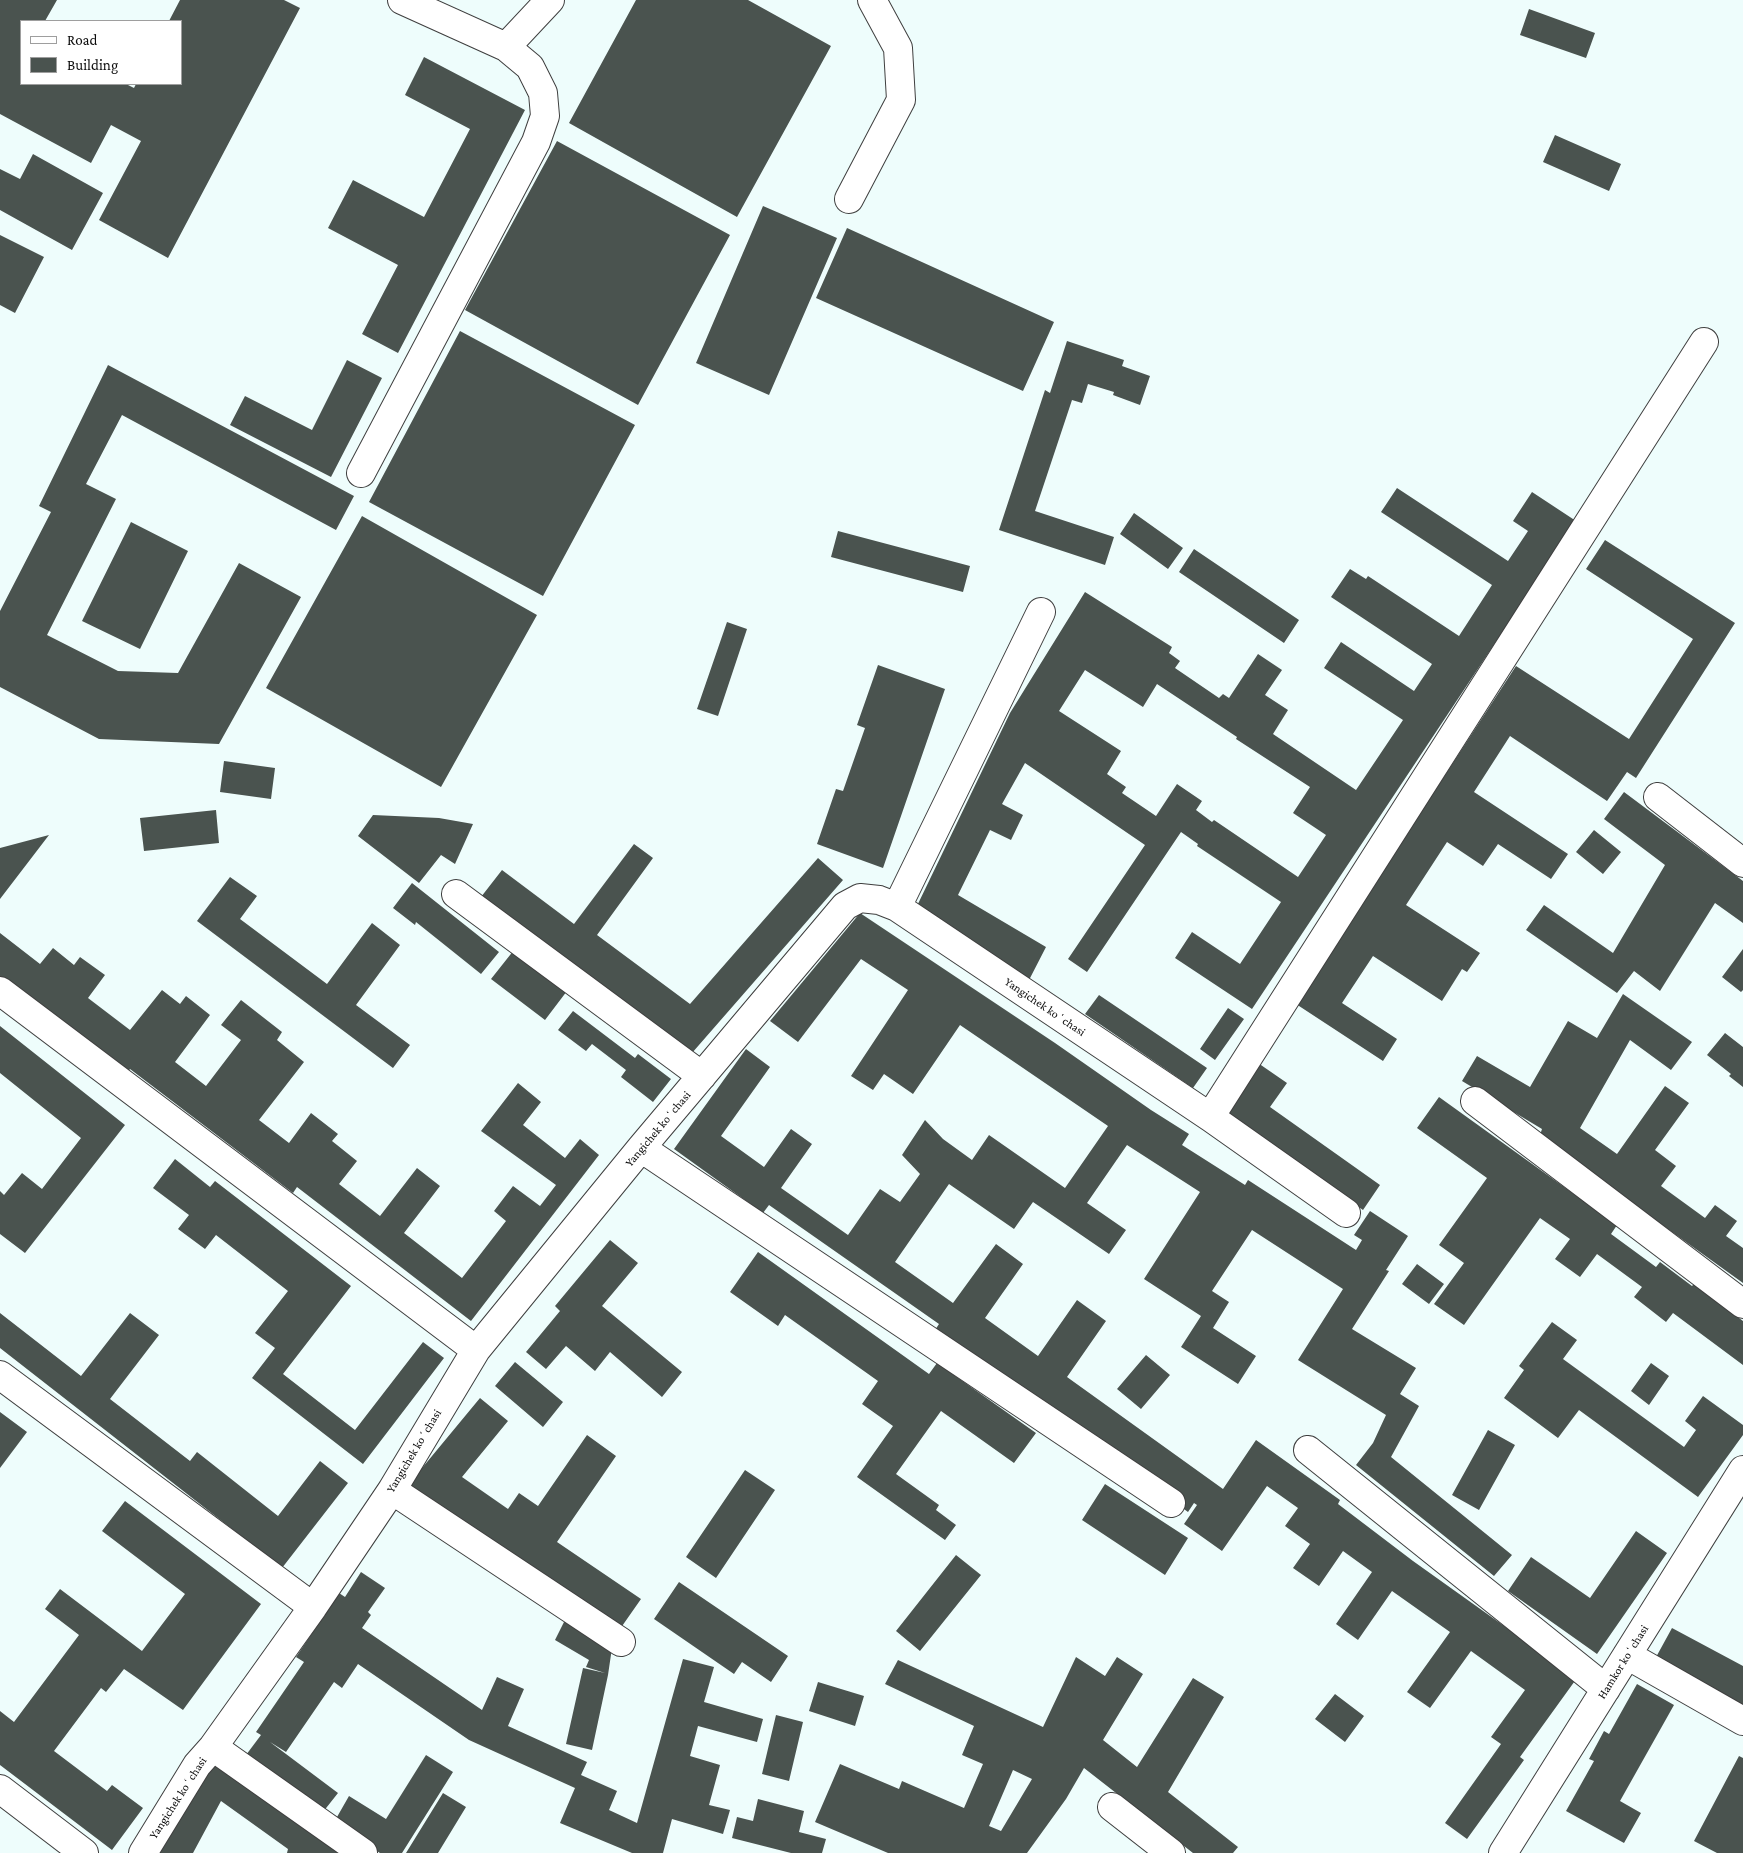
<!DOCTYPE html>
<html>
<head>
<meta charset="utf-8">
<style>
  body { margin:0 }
  #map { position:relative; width:1743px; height:1853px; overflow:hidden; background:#eefdfc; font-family:"Crimson Pro",serif }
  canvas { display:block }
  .legend { position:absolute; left:20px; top:20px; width:162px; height:65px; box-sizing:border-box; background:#fff; border:1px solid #9e9e9e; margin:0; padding:6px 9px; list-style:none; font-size:15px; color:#0c0c0c }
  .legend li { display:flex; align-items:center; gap:10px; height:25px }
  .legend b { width:25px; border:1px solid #9e9e9e }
</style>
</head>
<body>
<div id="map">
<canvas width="1743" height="1853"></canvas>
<ul class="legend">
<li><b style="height:6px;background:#fff"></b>Road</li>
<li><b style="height:14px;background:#4a534f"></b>Building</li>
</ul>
</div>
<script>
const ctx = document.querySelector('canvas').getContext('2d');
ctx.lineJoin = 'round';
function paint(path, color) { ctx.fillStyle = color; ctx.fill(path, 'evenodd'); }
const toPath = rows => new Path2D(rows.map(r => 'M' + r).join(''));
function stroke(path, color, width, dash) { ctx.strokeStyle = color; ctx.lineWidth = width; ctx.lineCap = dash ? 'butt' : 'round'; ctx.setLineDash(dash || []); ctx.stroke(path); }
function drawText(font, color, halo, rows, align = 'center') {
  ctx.font = font + ' "Crimson Pro",serif'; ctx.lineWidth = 5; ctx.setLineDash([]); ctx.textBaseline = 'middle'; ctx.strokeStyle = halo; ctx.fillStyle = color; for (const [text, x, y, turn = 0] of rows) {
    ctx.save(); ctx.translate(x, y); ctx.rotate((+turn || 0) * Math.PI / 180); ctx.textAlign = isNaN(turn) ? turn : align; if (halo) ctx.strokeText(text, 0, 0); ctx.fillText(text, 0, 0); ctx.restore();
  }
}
paint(toPath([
  [0,0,57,0,45,21,21,21,21,84,126,84,134,88,136,84,181,84,181,21,169,21,180,0,284,0,300,8,168,258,99,220,141,141,111,125,91,163,0,114],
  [636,0,748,0,831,46,737,217,569,123],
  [1529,9,1595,33,1586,58,1520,35],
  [424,57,525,110,398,353,362,334,398,265,328,228,353,180,424,217,470,129,405,95],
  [1555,135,1621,164,1609,191,1543,162],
  [557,141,730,235,638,405,465,310],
  [33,154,103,193,72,250,0,210,0,169,20,179],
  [763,206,837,238,769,395,696,363],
  [847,228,1054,322,1023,391,816,298],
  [0,235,44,257,15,313,0,305],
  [460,331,635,425,543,596,369,502],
  [1067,341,1124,360,1122,366,1150,376,1140,405,1113,395,1114,392,1088,384,1082,403,1072,400,1035,511,1114,537,1105,565,999,530,1045,390,1050,393],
  [347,360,382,378,331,477,230,425,245,396,312,430],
  [108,365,354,496,336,530,122,415,86,484,116,499,47,635,118,671,178,673,239,563,301,597,219,744,99,739,0,687,0,611,51,512,39,506],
  [1397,488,1508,561,1528,531,1513,521,1532,492,1576,521,1252,1009,1175,958,1192,932,1240,964,1281,902,1197,846,1198,844,1181,832,1087,972,1068,959,1145,845,1025,763,1002,804,1023,815,1011,840,990,830,958,895,1046,947,1028,982,916,908,1010,713,1085,592,1172,647,1169,653,1180,661,1175,668,1219,698,1223,694,1229,698,1258,654,1282,670,1265,695,1288,710,1273,734,1356,790,1403,720,1324,668,1341,642,1414,691,1432,664,1331,597,1350,569,1366,579,1368,576,1459,636,1492,585,1381,512],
  [1085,670,1143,707,1157,684,1237,737,1236,739,1310,787,1293,813,1326,835,1298,877,1214,820,1212,822,1196,810,1202,801,1177,784,1156,816,1122,793,1126,787,1107,774,1121,751,1059,711],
  [1134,513,1183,548,1168,569,1120,534],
  [362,516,537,615,441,787,266,688],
  [131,522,188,551,140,649,82,621],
  [838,531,970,566,963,592,831,557],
  [1605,540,1735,623,1636,778,1627,772,1607,801,1510,736,1474,792,1568,854,1551,879,1498,844,1483,866,1447,842,1406,905,1480,953,1467,972,1462,969,1442,1001,1373,956,1342,1003,1397,1039,1383,1061,1296,1004,1516,666,1629,739,1693,639,1586,569],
  [1194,549,1299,620,1284,643,1179,572],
  [727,622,747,629,718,716,697,709],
  [878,665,945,689,883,868,817,844,836,789,843,791,865,728,857,725],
  [224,761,275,768,271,799,220,792],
  [1624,792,1743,881,1743,923,1715,903,1660,991,1634,971,1617,993,1526,930,1544,905,1613,953,1665,865,1604,819],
  [216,810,219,843,144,851,140,818],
  [373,815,439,818,473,824,455,864,441,855,419,883,358,836],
  [1594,830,1621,852,1603,874,1576,852],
  [49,835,0,899,0,848],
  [634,844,653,858,597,935,690,1004,818,858,843,880,692,1053,481,897,502,870,574,924],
  [230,877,257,896,240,919,327,984,372,923,400,945,356,1005,410,1045,393,1068,197,921],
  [412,883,499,952,481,974,416,922,415,925,393,908],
  [860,913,1055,1043,1151,1110,1189,1134,1182,1145,1245,1185,1248,1180,1356,1250,1362,1240,1354,1235,1370,1211,1408,1236,1386,1270,1389,1271,1352,1329,1416,1368,1400,1394,1419,1406,1391,1457,1512,1555,1494,1576,1356,1465,1373,1443,1386,1415,1298,1360,1343,1289,1252,1230,1212,1291,1229,1302,1213,1328,1256,1356,1238,1384,1181,1347,1201,1316,1144,1279,1200,1192,1127,1145,1087,1203,1126,1230,1109,1254,1033,1202,1014,1229,949,1184,895,1262,953,1303,996,1244,1023,1264,985,1318,1038,1356,1077,1300,1106,1321,1067,1377,1223,1489,1256,1440,1340,1500,1338,1504,1413,1561,1577,1678,1520,1757,1524,1760,1467,1839,1445,1823,1501,1744,1491,1737,1525,1690,1471,1651,1430,1708,1407,1692,1450,1632,1392,1591,1358,1640,1336,1624,1372,1572,1343,1551,1319,1586,1293,1568,1310,1544,1285,1526,1298,1508,1267,1486,1222,1551,1184,1524,1197,1505,1194,1503,1188,1512,935,1330,939,1324,769,1205,763,1213,674,1149,746,1049,770,1067,721,1136,764,1167,791,1129,812,1144,781,1188,848,1235,880,1189,900,1202,920,1174,902,1155,925,1120,943,1139,972,1160,989,1135,1065,1188,1108,1126,960,1025,913,1094,884,1074,873,1090,851,1076,908,990,861,959,798,1042,770,1021],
  [0,933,40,964,53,948,74,965,80,957,105,975,88,998,130,1030,162,990,180,1004,186,996,210,1015,175,1062,206,1086,241,1040,221,1025,241,1000,282,1032,277,1040,304,1062,259,1120,289,1143,311,1113,338,1134,332,1141,357,1161,339,1184,380,1216,417,1168,440,1186,404,1233,462,1278,506,1221,494,1211,513,1186,540,1206,556,1185,481,1131,518,1083,541,1102,523,1125,565,1158,580,1139,599,1155,471,1321,297,1187,293,1193,130,1069,127,1073,0,977],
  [1743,949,1743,990,1741,992,1722,977],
  [514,950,567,991,545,1020,491,979],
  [1623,994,1692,1042,1671,1070,1630,1040,1580,1128,1617,1154,1665,1086,1689,1103,1655,1150,1676,1166,1661,1186,1705,1218,1715,1205,1737,1221,1726,1236,1743,1248,1743,1283,1622,1196,1538,1141,1542,1129,1462,1081,1477,1056,1530,1087,1568,1021,1597,1038],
  [1099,995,1207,1068,1193,1088,1085,1014],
  [1228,1008,1244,1019,1215,1060,1200,1049],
  [573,1011,635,1058,638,1054,671,1079,653,1102,621,1077,626,1070,592,1044,586,1051,558,1030],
  [0,1026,125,1125,25,1253,0,1234,0,1191,4,1195,22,1173,42,1189,81,1138,0,1073],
  [1725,1033,1743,1047,1743,1087,1729,1076,1731,1074,1707,1055],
  [1258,1063,1287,1083,1270,1107,1380,1185,1363,1210,1224,1112],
  [1439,1097,1617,1225,1611,1234,1656,1267,1660,1262,1692,1286,1694,1284,1743,1321,1743,1365,1673,1313,1666,1322,1634,1297,1642,1287,1597,1254,1580,1277,1555,1259,1570,1239,1540,1218,1464,1325,1434,1304,1464,1263,1439,1245,1487,1178,1417,1128],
  [175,1159,210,1187,215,1181,351,1286,283,1374,355,1430,423,1342,444,1358,363,1464,252,1378,275,1348,255,1333,288,1291,216,1235,205,1249,178,1229,189,1215,153,1188],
  [610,1240,638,1263,602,1306,682,1372,662,1397,610,1352,595,1371,566,1346,546,1369,526,1352,560,1311,555,1306],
  [758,1252,929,1374,937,1363,1036,1433,1014,1463,941,1411,896,1474,939,1505,936,1510,956,1525,945,1540,857,1477,893,1426,862,1404,878,1381,785,1315,778,1326,730,1292],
  [1417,1264,1444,1284,1429,1304,1402,1284],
  [0,1313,81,1376,130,1313,159,1335,110,1399,190,1461,197,1452,278,1516,320,1461,348,1483,282,1568,0,1348],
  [1552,1322,1577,1340,1563,1359,1684,1447,1696,1430,1685,1421,1703,1396,1743,1425,1743,1435,1698,1497,1579,1410,1558,1438,1504,1398,1524,1370,1519,1366],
  [1146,1355,1170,1375,1141,1409,1117,1389],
  [515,1362,563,1402,543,1427,495,1386],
  [1651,1363,1669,1376,1649,1405,1631,1391],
  [480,1398,508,1421,462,1477,508,1509,519,1493,538,1506,587,1435,616,1456,557,1542,641,1599,620,1629,442,1507,408,1485],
  [0,1412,27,1432,0,1468],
  [1488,1430,1515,1445,1479,1510,1452,1495],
  [745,1470,775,1490,716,1578,686,1557],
  [1105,1484,1188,1538,1165,1575,1082,1520],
  [125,1501,261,1604,183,1710,124,1669,106,1692,101,1688,54,1751,107,1791,112,1785,143,1808,112,1850,0,1765,0,1711,14,1722,79,1635,45,1609,60,1589,142,1651,185,1594,102,1531],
  [1636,1531,1667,1553,1597,1654,1508,1591,1531,1557,1590,1598],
  [956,1555,981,1575,920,1651,896,1631],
  [361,1572,385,1588,368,1612,371,1615,362,1628,482,1710,497,1677,524,1689,508,1726,587,1762,581,1775,617,1791,609,1810,637,1823,683,1659,714,1667,704,1702,763,1719,757,1742,698,1726,690,1756,720,1765,709,1805,730,1810,723,1834,672,1819,663,1853,632,1853,560,1823,575,1788,469,1740,358,1664,342,1688,334,1682,286,1752,270,1742,338,1793,319,1817,243,1759,261,1735,256,1732,304,1662,296,1657,339,1593,345,1597],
  [679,1582,788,1656,771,1682,742,1662,734,1674,654,1619],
  [567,1616,613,1641,608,1675,592,1750,566,1744,583,1668,605,1673,586,1667,589,1660,555,1640],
  [1672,1628,1743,1666,1743,1706,1655,1659],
  [1076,1657,1105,1676,1117,1657,1143,1674,1103,1740,1137,1767,1193,1678,1224,1697,1168,1792,1238,1847,1233,1853,1193,1853,1084,1768,1066,1799,1027,1853,888,1853,815,1822,840,1764,899,1789,902,1781,964,1808,983,1764,962,1755,974,1726,885,1684,898,1660,1043,1727],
  [1013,1770,1032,1779,1001,1831,989,1826],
  [818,1682,864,1696,855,1726,809,1711],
  [1637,1684,1674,1705,1620,1801,1641,1813,1624,1843,1566,1811,1594,1761,1589,1759,1604,1731,1609,1734],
  [1335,1694,1364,1716,1345,1742,1315,1719],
  [776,1715,803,1722,789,1781,762,1774],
  [426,1755,453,1772,402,1853,380,1853,333,1824,349,1796,386,1819],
  [212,1756,343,1853,287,1853,288,1849,221,1801,193,1853,153,1853],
  [1739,1756,1743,1758,1743,1853,1717,1853,1694,1841],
  [443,1793,466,1807,438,1853,406,1853],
  [758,1799,804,1811,799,1832,826,1839,822,1853,791,1853,732,1838,737,1817,753,1821]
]), '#4a534f');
const minor = toPath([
  [506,47,550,0],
  [849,199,901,100,898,48,872,0],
  [361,473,536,142,545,116,543,93,530,67,506,47,402,0],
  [1658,797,1743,863],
  [456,894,702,1076],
  [897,907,1041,612],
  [0,991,476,1350],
  [1475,1101,1743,1304],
  [1210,1117,1704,342],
  [641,1148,1171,1503],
  [0,1375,313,1607],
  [1308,1450,1606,1689],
  [392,1490,621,1642],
  [1627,1655,1743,1721],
  [213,1747,363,1853],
  [0,1789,84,1853],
  [1112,1807,1171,1853],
  [143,1853,197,1765,213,1747,313,1607,392,1490,476,1350,641,1148,845,906,860,898,879,900,897,907,1210,1117,1346,1213],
  [1503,1853,1743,1470]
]);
stroke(minor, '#3f3f3f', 30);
stroke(minor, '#fff', 28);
drawText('12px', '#0c0c0c', '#fff', [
  ["Yangichek koʻchasi",1045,1007,34],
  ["Yangichek koʻchasi",658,1129,-50],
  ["Yangichek koʻchasi",414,1451,-59],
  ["Hamkor koʻchasi",1623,1662,-58],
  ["Yangichek koʻchasi",178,1798,-57]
]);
</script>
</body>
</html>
